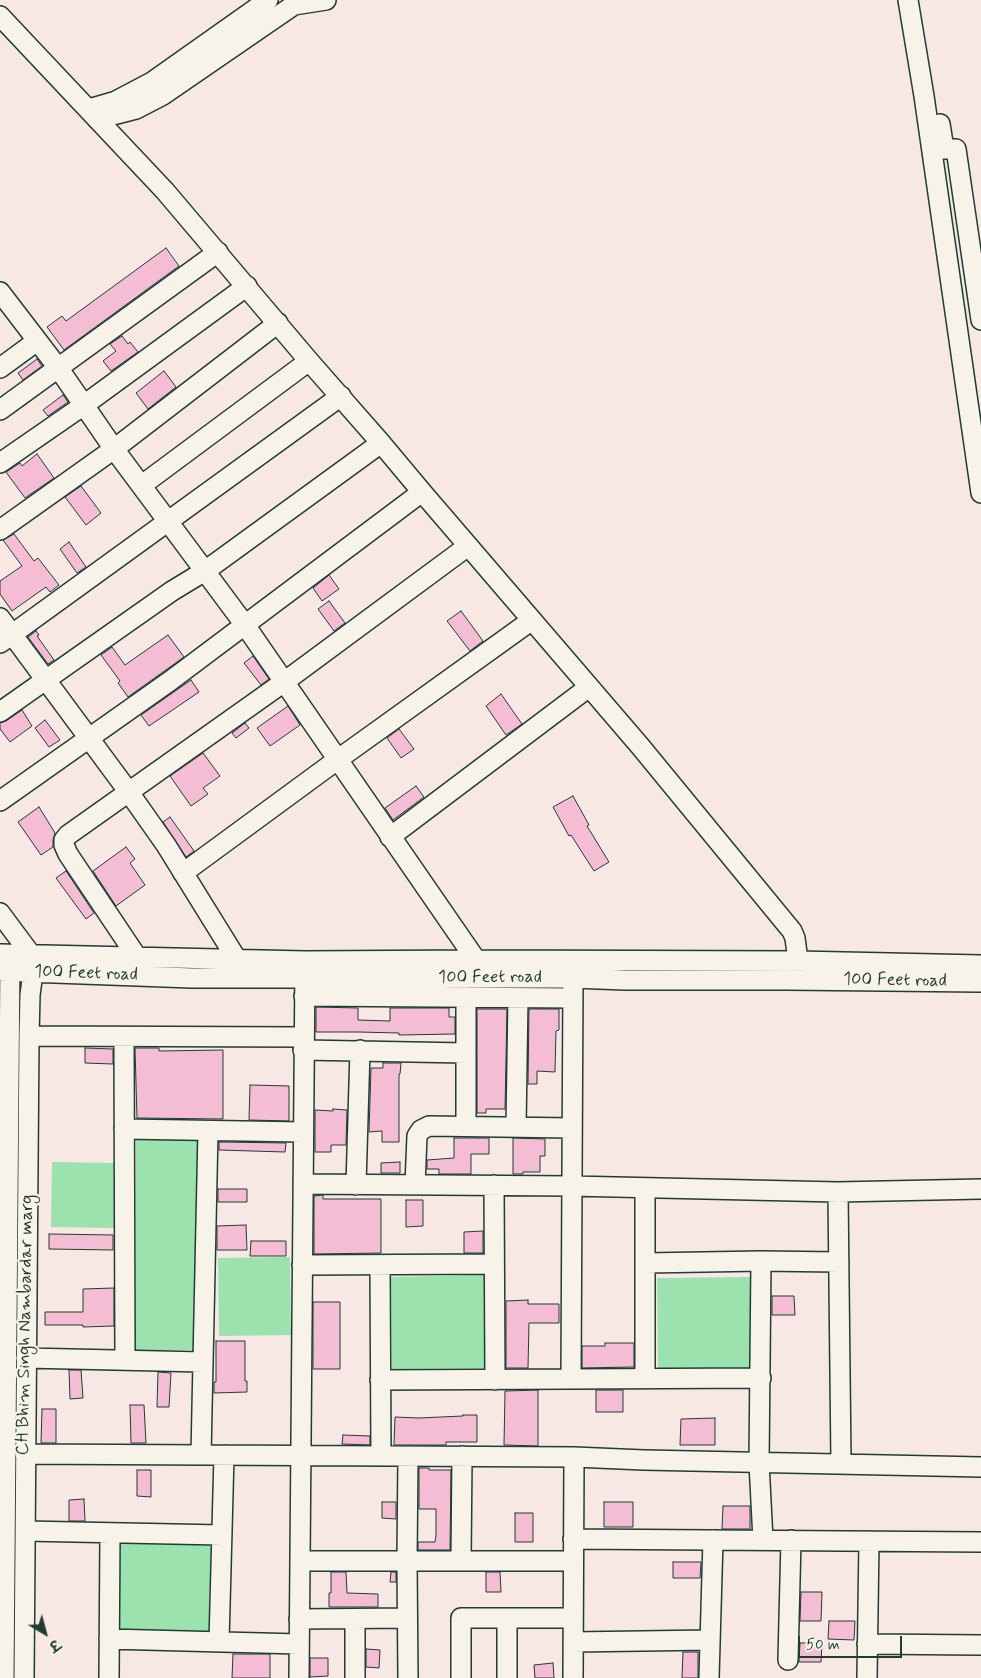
<!DOCTYPE html>
<html>
<head>
<meta charset="utf-8">
<style>
  body { margin:0 }
  #map { position:relative; width:981px; height:1678px; overflow:hidden; background:#f7e8e4; font-family:Mynerve,"Playpen Sans Deva",sans-serif }
  canvas { display:block }
  .north { position:absolute; left:20px; top:1608px; width:50px; height:50px; -webkit-text-stroke:4px #f7f3e8; paint-order:stroke; rotate:143deg; font-size:14px; font-weight:700; line-height:20px; text-align:center; color:#1f3d34 }
  .north::after { content:''; display:block; margin:auto; width:18px; height:22px; background:#1f3d34; clip-path:polygon(50% 0,100% 100%,50% 72%,0 100%) }
  .scale { position:absolute; left:798px; top:1636px; width:104px; height:22px; box-sizing:border-box; border:2px solid #1f3d34; border-top:0; padding-left:6px; font-size:15px; line-height:18px; white-space:nowrap; color:#1f3d34; -webkit-text-stroke:4px #f7f3e8; paint-order:stroke }
</style>
</head>
<body>
<div id="map">
<canvas width="981" height="1678"></canvas>
<div class="north">उ</div>
<div class="scale">50 m</div>
</div>
<script>
const ctx = document.querySelector('canvas').getContext('2d');
ctx.lineJoin = 'round';
function paint(path, color) { ctx.fillStyle = color; ctx.fill(path, 'evenodd'); }
const toPath = rows => new Path2D(rows.map(r => 'M' + r).join(''));
function stroke(path, color, width, dash) { ctx.strokeStyle = color; ctx.lineWidth = width; ctx.lineCap = dash ? 'butt' : 'round'; ctx.setLineDash(dash || []); ctx.stroke(path); }
function drawText(font, color, halo, rows, align = 'center') {
  ctx.font = font + ' Mynerve,sans-serif'; ctx.lineWidth = 4.5; ctx.setLineDash([]); ctx.textBaseline = 'middle'; ctx.strokeStyle = halo; ctx.fillStyle = color; for (const [text, x, y, turn = 0] of rows) {
    ctx.save(); ctx.translate(x, y); ctx.rotate((+turn || 0) * Math.PI / 180); ctx.textAlign = isNaN(turn) ? turn : align; if (halo) ctx.strokeText(text, 0, 0); ctx.fillText(text, 0, 0); ctx.restore();
  }
}
paint(toPath([
  [136,1135,199,1135,198,1350,135,1350],
  [52,1162,116,1163,115,1228,51,1227],
  [290,1257,291,1335,219,1336,218,1258],
  [486,1275,487,1368,392,1369,391,1277],
  [752,1277,753,1369,658,1371,657,1278],
  [213,1539,214,1632,119,1633,118,1540]
]), '#9be2af');
const building = toPath([
  [166,248,179,266,64,350,47,327,62,316,66,321,166,248],
  [122,336,128,344,130,342,138,352,111,371,103,361,116,351,110,344,122,336],
  [37,359,42,366,23,380,18,373,37,359],
  [164,371,176,387,148,409,136,393,164,371],
  [63,395,68,402,48,416,43,410,63,395],
  [37,454,54,478,25,498,6,472,20,463,22,466,37,454],
  [81,486,101,513,86,525,65,497,81,486],
  [14,534,34,561,38,558,59,585,50,592,46,587,12,611,0,594,0,581,22,566,3,540,14,534],
  [69,542,86,567,77,573,60,549,69,542],
  [329,575,339,589,322,601,313,588,329,575],
  [329,601,345,623,334,631,318,609,329,601],
  [461,611,483,641,470,651,447,621,461,611],
  [36,631,39,635,37,636,54,660,48,664,28,637,36,631],
  [168,635,184,657,128,697,118,683,120,681,101,655,112,647,125,665,168,635],
  [253,656,269,679,261,685,244,663,253,656],
  [191,680,199,692,149,726,141,715,191,680],
  [501,694,522,724,506,735,486,706,501,694],
  [288,706,300,725,270,746,257,728,288,706],
  [22,710,32,726,10,742,0,729,0,723,6,721,22,710],
  [45,720,60,740,49,747,35,728,45,720],
  [245,723,249,728,236,738,232,733,245,723],
  [399,729,414,749,401,758,387,738,399,729],
  [203,753,220,776,203,788,208,794,191,806,170,776,203,753],
  [416,786,424,797,393,820,385,808,416,786],
  [573,796,589,825,587,826,609,862,594,871,571,835,569,836,553,807,573,796],
  [39,807,55,833,53,840,53,847,41,855,18,822,39,807],
  [170,817,194,851,186,857,163,822,170,817],
  [126,847,135,859,130,863,145,885,116,906,93,871,126,847],
  [66,871,94,913,86,919,56,878,66,871],
  [316,1007,358,1008,358,1020,390,1021,390,1008,449,1008,449,1017,455,1017,455,1034,399,1035,399,1033,358,1032,316,1032,316,1007],
  [477,1009,507,1009,505,1109,486,1109,486,1113,477,1113,477,1009],
  [529,1009,559,1009,559,1030,556,1031,555,1072,537,1071,537,1084,528,1084,529,1009],
  [85,1048,113,1049,113,1064,85,1063,85,1048],
  [135,1048,159,1048,159,1051,223,1050,223,1119,137,1118,135,1048],
  [383,1063,401,1063,400,1074,399,1074,399,1142,382,1142,382,1131,369,1132,371,1068,383,1068,383,1063],
  [250,1085,289,1086,289,1121,249,1120,250,1085],
  [333,1109,347,1110,346,1145,331,1145,331,1152,315,1152,315,1110,333,1111,333,1109],
  [454,1138,489,1138,489,1154,471,1154,471,1174,439,1174,439,1169,427,1169,427,1160,454,1158,454,1138],
  [513,1138,545,1139,545,1156,540,1156,540,1172,523,1172,523,1174,513,1174,513,1138],
  [219,1142,286,1143,285,1152,219,1150,219,1142],
  [400,1162,400,1173,381,1173,381,1163,400,1162],
  [218,1189,247,1189,247,1202,218,1202,218,1189],
  [323,1195,323,1199,381,1199,381,1253,314,1254,314,1196,323,1195],
  [406,1200,423,1200,423,1226,406,1227,406,1200],
  [246,1225,247,1250,217,1250,217,1226,246,1225],
  [483,1231,483,1253,464,1253,464,1232,483,1231],
  [49,1234,113,1235,113,1250,49,1249,49,1234],
  [251,1241,286,1241,286,1256,250,1256,251,1241],
  [114,1288,114,1326,83,1327,83,1325,45,1325,45,1312,83,1312,83,1289,114,1288],
  [772,1296,794,1296,795,1315,772,1315,772,1296],
  [528,1300,528,1304,559,1304,559,1323,529,1323,528,1368,506,1368,506,1301,528,1300],
  [313,1302,340,1302,340,1369,313,1369,313,1302],
  [216,1341,245,1341,245,1381,247,1381,247,1392,214,1393,214,1382,216,1382,216,1341],
  [605,1343,634,1343,634,1367,582,1368,582,1346,605,1346,605,1343],
  [69,1370,81,1370,83,1398,70,1399,69,1370],
  [158,1372,171,1373,169,1407,157,1407,158,1372],
  [538,1390,538,1446,504,1445,505,1391,538,1390],
  [596,1390,623,1390,623,1412,596,1412,596,1390],
  [130,1405,144,1405,146,1443,131,1443,130,1405],
  [42,1409,56,1409,56,1443,41,1443,42,1409],
  [463,1415,477,1415,477,1442,446,1442,446,1445,394,1445,395,1417,419,1418,463,1416,463,1415],
  [715,1418,715,1445,680,1445,681,1419,715,1418],
  [343,1435,370,1436,370,1445,342,1444,343,1435],
  [419,1468,429,1468,429,1470,451,1470,450,1550,418,1550,418,1542,435,1542,436,1535,436,1509,419,1509,419,1468],
  [137,1470,151,1470,151,1497,137,1496,137,1470],
  [84,1499,85,1521,69,1521,69,1500,84,1499],
  [382,1502,396,1502,396,1519,382,1518,382,1502],
  [604,1502,633,1502,633,1527,604,1527,604,1502],
  [723,1506,750,1506,750,1529,722,1529,723,1506],
  [515,1513,533,1513,533,1542,515,1542,515,1513],
  [673,1562,701,1562,700,1578,673,1578,673,1562],
  [331,1572,346,1572,347,1593,378,1594,378,1607,329,1607,329,1593,331,1593,331,1572],
  [391,1572,396,1572,396,1582,390,1582,391,1572],
  [486,1572,500,1572,501,1592,486,1592,486,1572],
  [801,1592,822,1592,821,1621,800,1621,801,1592],
  [829,1621,855,1621,854,1640,828,1639,829,1621],
  [800,1643,822,1643,821,1662,799,1662,800,1643],
  [366,1649,380,1650,379,1668,366,1667,366,1649],
  [683,1652,698,1652,698,1678,682,1678,683,1652],
  [233,1654,270,1654,270,1678,232,1678,233,1654],
  [310,1658,328,1658,328,1676,310,1677,310,1658],
  [553,1663,554,1678,535,1678,534,1665,553,1663]
]);
paint(building, '#f5bdd3');
stroke(building, '#1f3d34', 1);
const minor = toPath([
  [908,0,924,96,981,493],
  [0,16,165,191,309,361,381,443,422,492,640,746,792,931,795,938,798,961],
  [92,108,116,101,152,82,268,0],
  [97,119,136,109,163,95,294,5,326,0],
  [940,124,944,149,956,149,981,320],
  [0,292,59,369,114,449,245,625,476,960],
  [0,368,37,341],
  [0,410,218,252],
  [0,463,84,405,247,286],
  [142,485,309,361],
  [0,530,114,449,278,323],
  [0,618,128,791,166,845,236,958],
  [0,643,341,396],
  [0,712,172,591,205,571,381,443],
  [0,801,170,681,422,492],
  [390,837,589,687],
  [183,873,337,760,532,620],
  [0,913,32,956,33,972,30,995,29,1036,24,1678],
  [0,954,305,961,476,960,798,961,981,965],
  [137,957,68,854,64,845,64,840,68,835,284,682,468,546],
  [0,971,192,978,573,978,625,980,787,980,981,982],
  [304,996,573,998],
  [466,997,466,1126],
  [29,1036,304,1037],
  [124,1037,125,1360],
  [303,1050,466,1053],
  [516,1127,518,998],
  [124,1129,303,1132],
  [303,1184,571,1186,838,1192,981,1189],
  [356,1185,360,1050],
  [415,1185,417,1136,421,1130,429,1126,572,1128],
  [494,1185,495,1380],
  [645,1188,645,1378],
  [838,1192,841,1463],
  [761,1261,759,1463,763,1540],
  [646,1263,761,1261,839,1262],
  [302,1265,494,1264],
  [380,1265,381,1456],
  [26,1358,203,1362],
  [571,1379,573,978],
  [380,1380,761,1378],
  [25,1454,574,1457,644,1460,981,1467],
  [201,1455,208,1131],
  [462,1456,461,1561,573,1561],
  [25,1531,222,1535],
  [573,1539,981,1542],
  [300,1561,407,1561,408,1456],
  [299,1619,407,1618],
  [109,1639,299,1644],
  [219,1642,224,1455],
  [573,1642,710,1640],
  [867,1644,981,1645],
  [788,1660,791,1540],
  [4,1678,10,959],
  [109,1678,110,1533],
  [299,1678,305,965],
  [355,1678,355,1619],
  [408,1678,407,1561,461,1561],
  [461,1678,461,1618,573,1618],
  [507,1678,507,1619],
  [573,1678,574,1457],
  [709,1678,713,1540],
  [867,1678,869,1541]
]);
stroke(minor, '#1f3d34', 22);
stroke(minor, '#f7f3e8', 19);
drawText('18px', '#1f3d34', '#f7f3e8', [
  ["100 Feet road",86,974,2],
  ["100 Feet road",490,978],
  ["100 Feet road",895,981,1],
  ["CH Bhim Singh Nambardar marg",26,1325,-89]
]);
</script>
</body>
</html>
